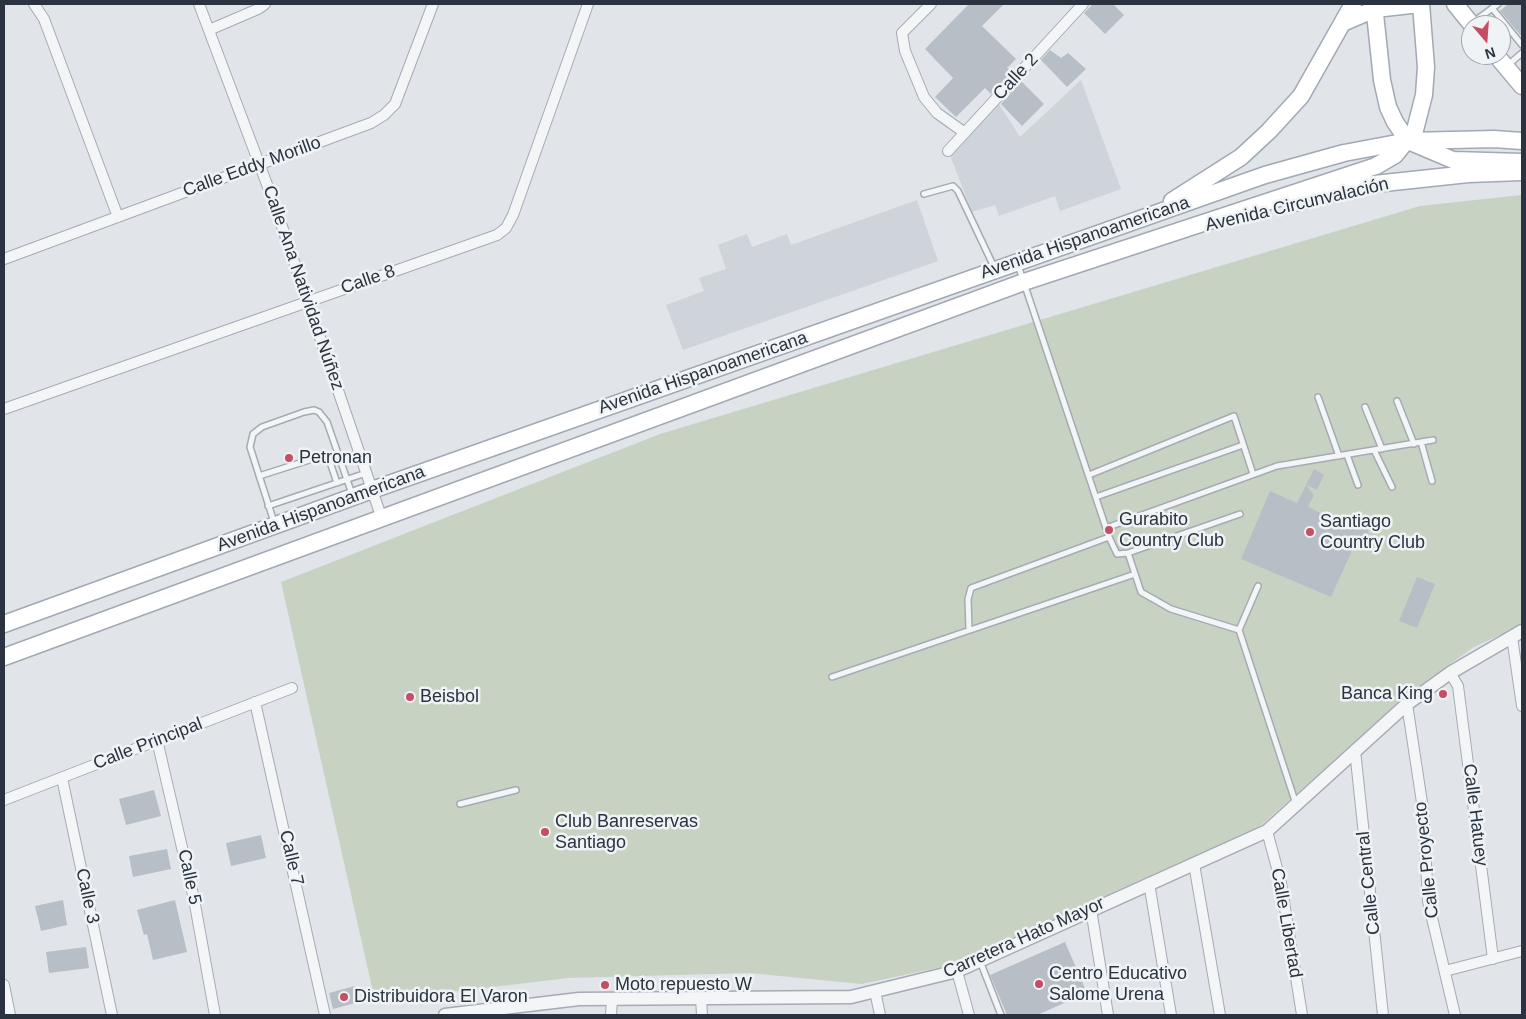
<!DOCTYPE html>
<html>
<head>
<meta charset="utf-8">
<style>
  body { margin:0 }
  #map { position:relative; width:1526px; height:1019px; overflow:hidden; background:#e1e4e9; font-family:Helvetica,sans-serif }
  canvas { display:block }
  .frame { position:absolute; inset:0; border:5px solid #2a333f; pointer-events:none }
  .north { position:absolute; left:1461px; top:15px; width:50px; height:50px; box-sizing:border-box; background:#f0f3f6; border:1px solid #a1a6ad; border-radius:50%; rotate:162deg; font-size:14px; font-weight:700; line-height:20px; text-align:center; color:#2a333f }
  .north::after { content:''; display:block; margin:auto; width:18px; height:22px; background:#c64e63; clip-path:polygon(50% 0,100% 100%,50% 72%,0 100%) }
</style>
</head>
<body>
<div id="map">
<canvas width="1526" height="1019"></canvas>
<div class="frame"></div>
<div class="north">N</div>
</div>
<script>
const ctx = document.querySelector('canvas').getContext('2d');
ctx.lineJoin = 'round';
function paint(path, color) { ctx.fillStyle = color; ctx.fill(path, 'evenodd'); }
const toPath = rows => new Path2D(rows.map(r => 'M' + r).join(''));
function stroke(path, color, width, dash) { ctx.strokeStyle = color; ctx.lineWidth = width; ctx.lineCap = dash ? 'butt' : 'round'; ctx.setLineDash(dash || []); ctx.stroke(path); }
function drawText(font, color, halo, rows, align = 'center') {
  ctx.font = font + ' Helvetica,sans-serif'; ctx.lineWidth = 5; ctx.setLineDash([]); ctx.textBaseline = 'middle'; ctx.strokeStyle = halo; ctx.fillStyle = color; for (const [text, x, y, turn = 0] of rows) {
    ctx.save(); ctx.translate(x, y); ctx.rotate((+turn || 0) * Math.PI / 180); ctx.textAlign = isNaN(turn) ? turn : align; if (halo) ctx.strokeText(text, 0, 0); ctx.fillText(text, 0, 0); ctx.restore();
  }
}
paint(toPath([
  [1081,80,1121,189,1060,211,1055,196,999,216,995,205,972,212,950,155,999,104,1020,137],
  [917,200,938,261,683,350,666,305,704,291,699,278,726,269,718,245,747,234,752,247,787,234,791,245]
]), '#cfd3da');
paint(toPath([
  [1522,195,1522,625,1474,647,1415,689,1259,827,951,965,862,984,749,973,568,978,375,1001,281,582,660,434,1420,206]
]), '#c7d2c3');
paint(toPath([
  [969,4,1004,4,982,26,1016,59,1007,68,1012,72,991,94,985,88,956,117,935,97,953,78,925,49],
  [1093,4,1113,4,1124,15,1105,34,1084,13],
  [1508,4,1522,4,1522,37,1500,11],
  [1050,50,1061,58,1068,53,1086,69,1067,87,1041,60],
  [1021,81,1044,104,1022,126,1001,104],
  [1314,469,1324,475,1317,490,1306,485],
  [1306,485,1314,495,1308,507,1335,520,1340,526,1364,517,1370,539,1354,546,1331,597,1241,559,1270,491,1297,503],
  [1417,577,1435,584,1417,628,1399,621],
  [154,790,161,816,126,825,119,799],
  [261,835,266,858,231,866,226,843],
  [167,849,171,869,133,877,129,856],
  [63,900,67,925,41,931,35,906],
  [175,900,187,952,153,960,147,934,144,935,137,910],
  [1065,942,1087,993,1037,1015,1007,1015,990,975],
  [86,947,89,968,49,973,46,952],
  [355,986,359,1002,333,1009,329,993]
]), '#b8bec5');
const service = toPath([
  [1492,8,1522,45],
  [1472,23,1498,4],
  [1508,65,1522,53],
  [924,194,953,186,958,191,994,267],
  [1018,265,1109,537,1117,554,1128,553,1240,514],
  [1318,397,1339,456],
  [1397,401,1414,444],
  [1365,407,1382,449],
  [1421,442,1432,481],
  [1374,450,1392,487],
  [1347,455,1358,485],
  [1089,475,1234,416,1253,474],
  [259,476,325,455,329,459,337,483],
  [1096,497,1243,445],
  [268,506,366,473],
  [274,522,250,447,253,434,262,427,304,412,314,410,319,412,327,422,352,494],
  [1106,528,1277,466,1433,440],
  [1128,553,1141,592,1171,609,1239,630],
  [1258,586,1239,630,1296,804],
  [969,630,968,599,971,588,1109,537],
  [832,677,1135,574],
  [460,804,516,790],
  [980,961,1001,1015]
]);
const minor = toPath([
  [34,4,44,19,118,217],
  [199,4,274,203,382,519],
  [931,4,902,33,905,51,924,97,937,113,965,133],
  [209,30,258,9,265,4],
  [948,151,1083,4],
  [4,259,371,123,384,115,395,104,433,4],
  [4,409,497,235,506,228,513,215,588,4],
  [1512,637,1522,706],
  [1450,673,1458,686,1493,959],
  [255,702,325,1015],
  [1407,704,1423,809,1428,901,1455,1015],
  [157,740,194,899,215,1015],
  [1355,750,1383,1015],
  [62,778,112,1015],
  [4,800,292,688],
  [1267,831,1281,883,1302,1015],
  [1194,864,1220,1015],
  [1149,883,1171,1015],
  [1091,909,1108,1015],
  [957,971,969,1015],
  [1445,971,1522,951],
  [4,985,10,1015],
  [875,991,880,1015],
  [701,998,702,1015],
  [611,1015,612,999]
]);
const tertiary = toPath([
  [445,1015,579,999,851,997,957,971,1267,831,1407,704,1450,673,1522,631]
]);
const primary = toPath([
  [1374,4,1382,80,1388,107,1395,122,1408,141,1453,160,1522,162],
  [1455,4,1472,25],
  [1345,22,1375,9,1420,4],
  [1496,55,1522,86],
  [1172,201,1241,157,1269,131,1301,96,1353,4],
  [1294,203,1365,185,1468,174,1522,172],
  [4,624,372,490,1265,175,1344,153,1408,141,1494,139,1522,141],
  [4,657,1024,282,1376,166,1395,155,1415,130,1424,95,1426,67,1421,4]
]);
stroke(service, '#a6abb3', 8);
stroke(minor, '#a6abb3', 12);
stroke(tertiary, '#a6abb3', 15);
stroke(primary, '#a1a9b4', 19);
stroke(service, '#f3f5f7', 5);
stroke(minor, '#f3f5f7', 10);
stroke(tertiary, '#f3f5f7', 12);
stroke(primary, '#fff', 16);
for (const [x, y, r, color] of [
  [289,458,5,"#c64e63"],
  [1109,530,5,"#c64e63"],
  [1310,532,5,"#c64e63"],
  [1443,694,5,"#c64e63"],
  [410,697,5,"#c64e63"],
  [545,832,5,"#c64e63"],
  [1039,984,5,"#c64e63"],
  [605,985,5,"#c64e63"],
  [344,997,5,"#c64e63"]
]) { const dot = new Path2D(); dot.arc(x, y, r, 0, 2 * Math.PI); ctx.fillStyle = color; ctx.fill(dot); stroke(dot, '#f0f3f6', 2); }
drawText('18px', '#2a333f', '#f0f3f6', [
  ["Calle 2",1016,77,-47],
  ["Calle Eddy Morillo",252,167,-20],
  ["Avenida Circunvalación",1297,205,-13],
  ["Avenida Hispanoamericana",1085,238,-19],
  ["Calle 8",368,280,-19],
  ["Calle Ana Natividad Núñez",303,288,71],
  ["Avenida Hispanoamericana",703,373,-19],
  ["Avenida Hispanoamericana",321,509,-20],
  ["Calle Principal",148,744,-21],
  ["Calle Hatuey",1475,815,83],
  ["Calle 7",291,858,77],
  ["Calle Proyecto",1427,860,-96],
  ["Calle 5",189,877,78],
  ["Calle Central",1369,883,-96],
  ["Calle 3",87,896,78],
  ["Calle Libertad",1286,923,80],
  ["Carretera Hato Mayor",1024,938,-24]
]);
drawText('18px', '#2a333f', '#f0f3f6', [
  ["Petronan",299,458],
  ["Gurabito",1119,520],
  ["Country Club",1119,541],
  ["Santiago",1320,522],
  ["Country Club",1320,543],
  ["Banca King",1433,694,"right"],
  ["Beisbol",420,697],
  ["Club Banreservas",555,822],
  ["Santiago",555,843],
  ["Centro Educativo",1049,974],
  ["Salome Urena",1049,995],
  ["Moto repuesto W",615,985],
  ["Distribuidora El Varon",354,997]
], 'left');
</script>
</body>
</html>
